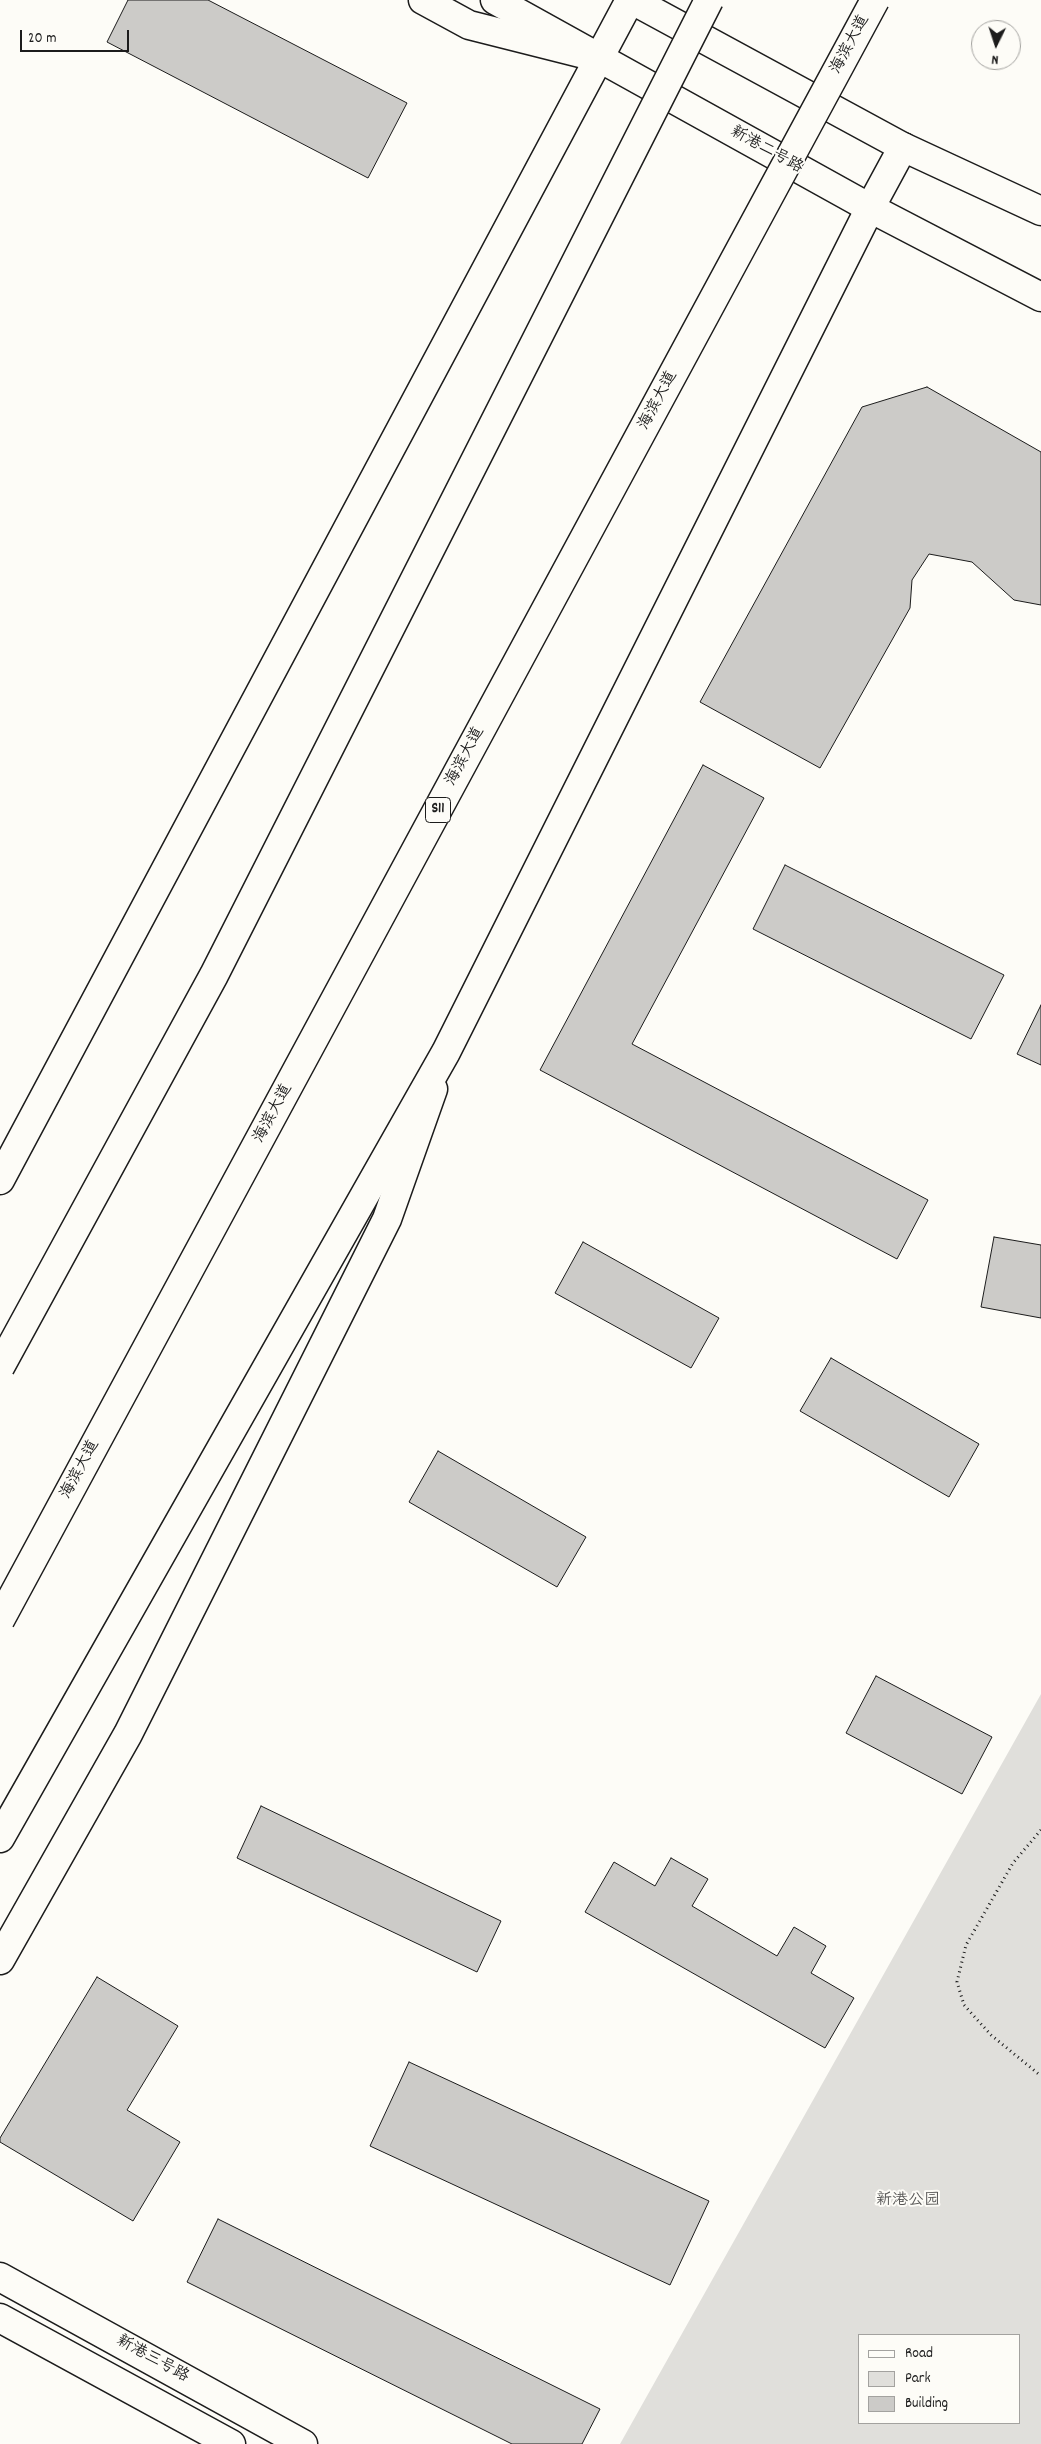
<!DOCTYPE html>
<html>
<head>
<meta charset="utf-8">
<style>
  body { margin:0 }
  #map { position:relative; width:1041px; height:2444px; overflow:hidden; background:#fdfcf7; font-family:Dekko,sans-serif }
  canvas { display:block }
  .legend { position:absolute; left:858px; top:2334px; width:162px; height:90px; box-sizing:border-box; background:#fdfcf7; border:1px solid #a3a29f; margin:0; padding:6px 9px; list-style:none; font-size:15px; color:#1c1c1c }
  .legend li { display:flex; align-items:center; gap:10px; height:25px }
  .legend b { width:25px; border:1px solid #a3a29f }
  .north { position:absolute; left:971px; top:20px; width:50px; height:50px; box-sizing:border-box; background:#fdfcf7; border:1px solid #a3a29f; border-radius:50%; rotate:184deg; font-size:14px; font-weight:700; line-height:20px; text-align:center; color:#1c1c1c }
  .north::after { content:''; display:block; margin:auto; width:18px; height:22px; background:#1c1c1c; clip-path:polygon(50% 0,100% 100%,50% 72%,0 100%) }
  .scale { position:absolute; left:20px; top:30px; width:109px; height:22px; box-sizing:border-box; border:2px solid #1c1c1c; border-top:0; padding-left:6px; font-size:15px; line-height:18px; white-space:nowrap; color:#1c1c1c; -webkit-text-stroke:4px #fdfcf7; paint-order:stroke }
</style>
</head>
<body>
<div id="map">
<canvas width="1041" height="2444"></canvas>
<ul class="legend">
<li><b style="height:6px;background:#fdfcf7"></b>Road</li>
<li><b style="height:14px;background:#e0dfdb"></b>Park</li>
<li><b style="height:14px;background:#cccbc8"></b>Building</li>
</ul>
<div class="north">N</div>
<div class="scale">20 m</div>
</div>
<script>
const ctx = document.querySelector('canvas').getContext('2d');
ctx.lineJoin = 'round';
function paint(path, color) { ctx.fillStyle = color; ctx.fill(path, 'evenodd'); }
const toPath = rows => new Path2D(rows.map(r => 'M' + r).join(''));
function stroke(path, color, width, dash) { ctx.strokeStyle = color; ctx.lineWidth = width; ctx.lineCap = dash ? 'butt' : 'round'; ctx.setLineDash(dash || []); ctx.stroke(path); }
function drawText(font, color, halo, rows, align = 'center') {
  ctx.font = font + ' Dekko,"LXGW WenKai TC",sans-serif'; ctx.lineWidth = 4; ctx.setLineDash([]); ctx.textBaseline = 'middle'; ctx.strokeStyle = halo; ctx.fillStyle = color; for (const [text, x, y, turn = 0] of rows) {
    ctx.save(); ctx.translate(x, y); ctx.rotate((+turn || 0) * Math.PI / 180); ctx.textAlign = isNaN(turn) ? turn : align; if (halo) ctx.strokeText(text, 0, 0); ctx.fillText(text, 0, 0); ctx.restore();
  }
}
paint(toPath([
  [1041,1694,1041,2444,620,2444],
  [860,2335,1020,2335,1020,2423,860,2423]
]), '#e0dfdb');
const building = toPath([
  [128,0,208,0,407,103,368,178,107,42,128,0],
  [927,387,1041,452,1041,605,1014,600,972,562,929,554,912,580,910,608,820,768,700,702,862,407,927,387],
  [703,765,764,798,632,1044,928,1200,897,1259,540,1070,703,765],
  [785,865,1004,975,971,1039,753,929,785,865],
  [1041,1005,1041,1065,1017,1054,1041,1005],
  [994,1237,1041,1245,1041,1318,981,1307,994,1237],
  [583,1242,719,1318,691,1368,555,1293,583,1242],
  [831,1358,979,1444,949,1497,800,1411,831,1358],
  [438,1451,586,1537,557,1587,409,1502,438,1451],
  [876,1676,992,1737,962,1794,846,1733,876,1676],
  [261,1806,501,1921,477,1972,237,1858,261,1806],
  [671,1858,708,1879,692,1906,777,1956,794,1927,826,1946,811,1973,854,1998,825,2048,585,1912,614,1862,655,1886,671,1858],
  [97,1977,178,2026,127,2110,180,2142,133,2221,0,2142,0,2138,97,1977],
  [409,2062,709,2201,670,2285,370,2146,409,2062],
  [218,2219,600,2409,582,2444,512,2444,187,2282,218,2219]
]);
paint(building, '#cccbc8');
stroke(building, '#1c1c1c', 1);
const street = toPath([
  [423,0,469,25,584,54],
  [0,1960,128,1734,387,1219,433,1089]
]);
const secondary = toPath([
  [0,2277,303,2444],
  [0,2318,231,2444]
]);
const primary = toPath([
  [495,0,870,208,1041,297],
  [632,0,903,147,1041,211]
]);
const highway = toPath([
  [0,1180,630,0],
  [0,1838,446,1052,870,208,903,147]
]);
stroke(street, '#1c1c1c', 31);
stroke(secondary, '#1c1c1c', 31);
stroke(primary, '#1c1c1c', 31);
stroke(highway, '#1c1c1c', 31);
stroke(toPath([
  [1041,1830,1013,1863,966,1945,957,1982,964,2005,991,2035,1041,2076]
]), '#1c1c1c', 3, [1, 4]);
stroke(street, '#fdfcf7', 28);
stroke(secondary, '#fdfcf7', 28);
stroke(primary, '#fdfcf7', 28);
stroke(highway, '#fdfcf7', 28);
const highwayBridge = toPath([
  [0,1367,214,975,709,0],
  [0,1620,875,0]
]);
stroke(highwayBridge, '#1c1c1c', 31, []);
stroke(highwayBridge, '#fdfcf7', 28);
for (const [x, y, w] of [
  [438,810,25]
]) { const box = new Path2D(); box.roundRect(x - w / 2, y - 12.5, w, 25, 4); ctx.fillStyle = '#fdfcf7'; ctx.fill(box); stroke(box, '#1c1c1c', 1); }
drawText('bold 15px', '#1c1c1c', null, [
  ["S11",438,810]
]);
drawText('16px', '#1c1c1c', '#fdfcf7', [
  ["海滨大道",851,45,-62],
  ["新港二号路",766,151,29],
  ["海滨大道",659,401,-62],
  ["海滨大道",466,757,-62],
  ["海滨大道",274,1114,-62],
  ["海滨大道",81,1470,-62],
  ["新港三号路",152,2360,29]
]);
drawText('16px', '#575655', '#fdfcf7', [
  ["新港公园",908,2202]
]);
</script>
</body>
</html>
